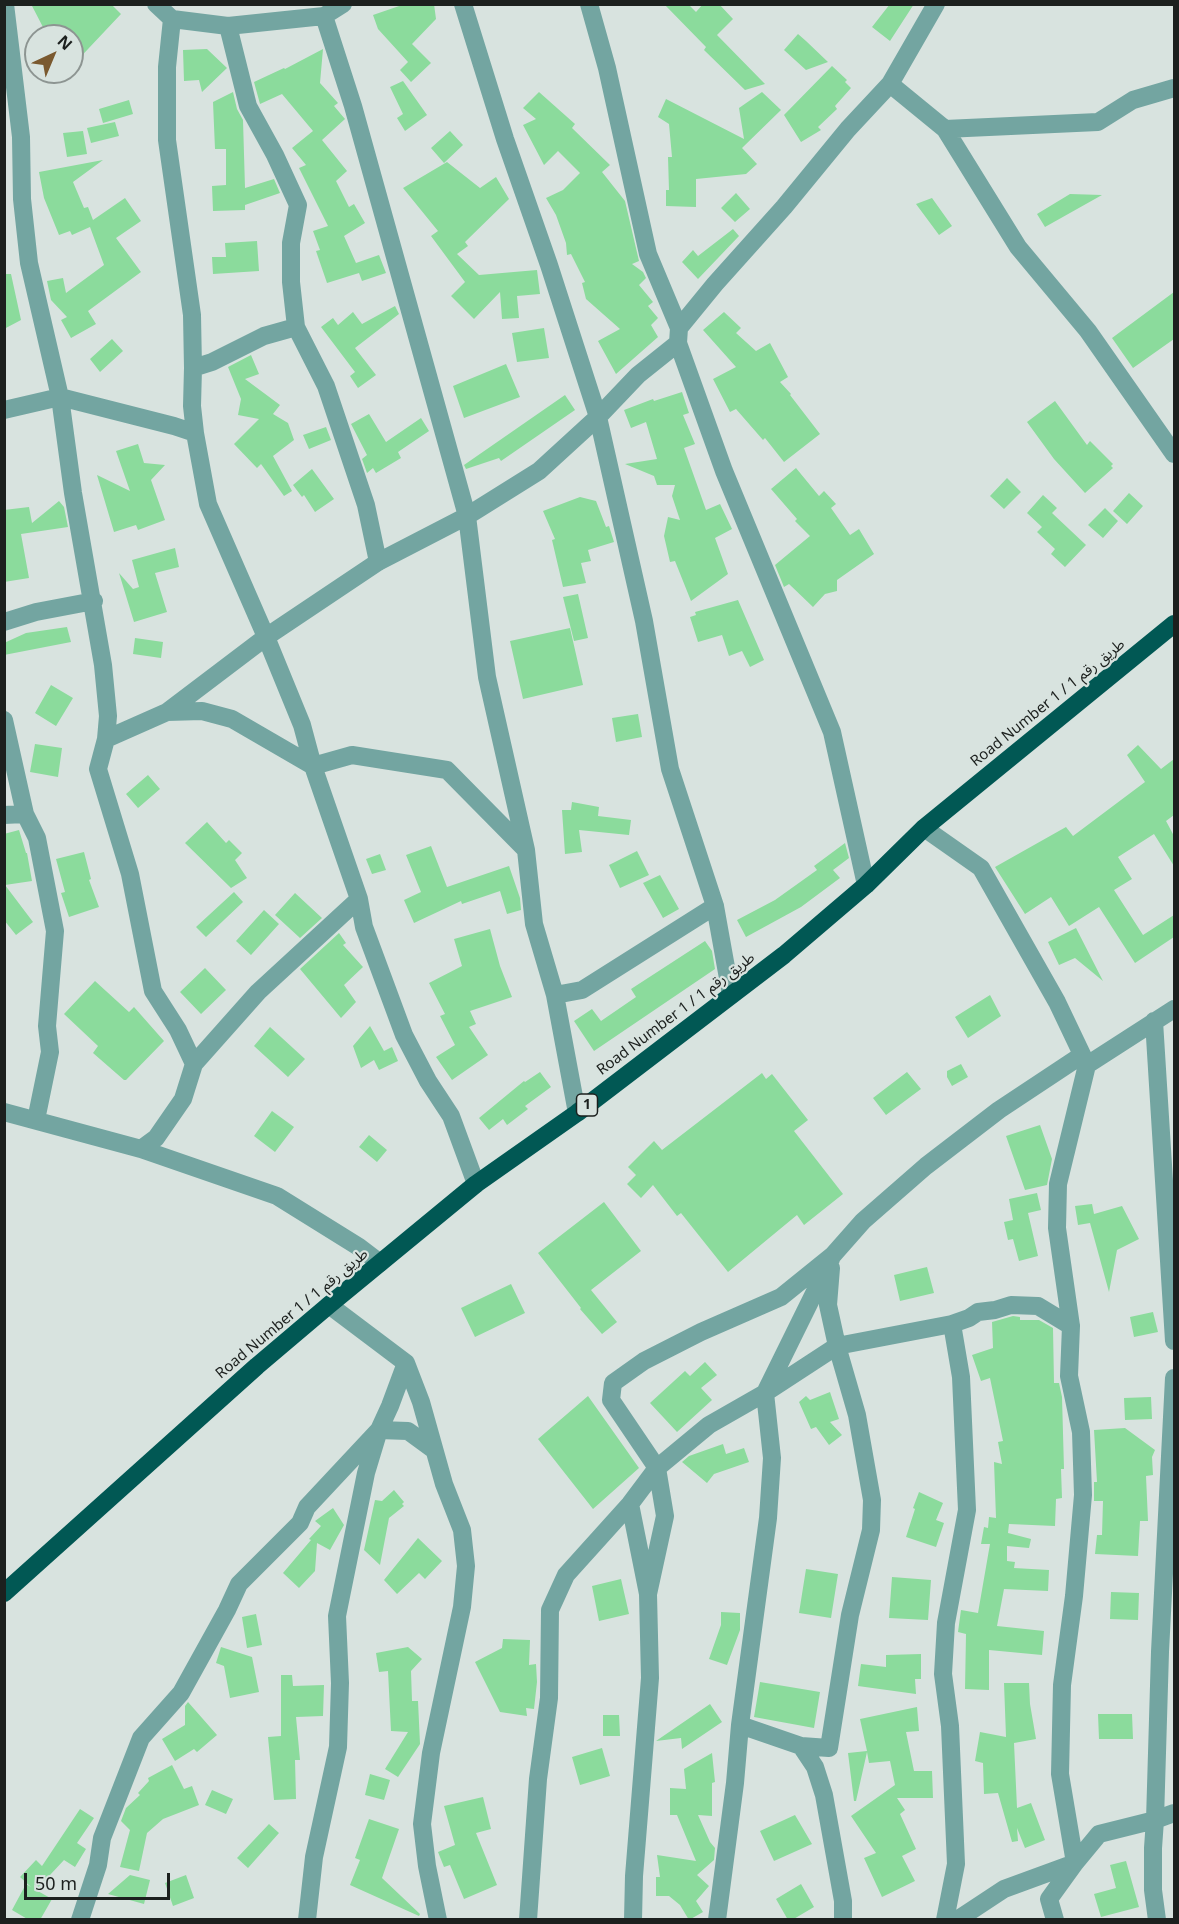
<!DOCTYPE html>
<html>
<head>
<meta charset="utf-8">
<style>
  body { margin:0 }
  #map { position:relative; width:1179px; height:1924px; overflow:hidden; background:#d8e3df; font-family:"Noto Sans",sans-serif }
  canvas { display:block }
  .frame { position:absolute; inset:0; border:6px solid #1c201e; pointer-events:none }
  .north { position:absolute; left:24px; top:24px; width:60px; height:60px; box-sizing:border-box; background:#d8e3df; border:2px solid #8d9592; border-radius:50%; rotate:44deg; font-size:16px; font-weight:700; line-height:24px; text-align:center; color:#1c201e }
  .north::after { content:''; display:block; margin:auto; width:21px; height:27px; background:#7a592f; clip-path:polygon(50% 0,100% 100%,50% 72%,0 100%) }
  .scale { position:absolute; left:24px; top:1873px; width:146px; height:27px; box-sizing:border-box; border:3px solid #1c201e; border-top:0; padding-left:8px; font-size:18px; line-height:21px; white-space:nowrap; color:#1c201e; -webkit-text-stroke:4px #d8e3df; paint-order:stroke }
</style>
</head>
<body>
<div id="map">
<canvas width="1179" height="1924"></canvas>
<div class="frame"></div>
<div class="north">N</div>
<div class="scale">50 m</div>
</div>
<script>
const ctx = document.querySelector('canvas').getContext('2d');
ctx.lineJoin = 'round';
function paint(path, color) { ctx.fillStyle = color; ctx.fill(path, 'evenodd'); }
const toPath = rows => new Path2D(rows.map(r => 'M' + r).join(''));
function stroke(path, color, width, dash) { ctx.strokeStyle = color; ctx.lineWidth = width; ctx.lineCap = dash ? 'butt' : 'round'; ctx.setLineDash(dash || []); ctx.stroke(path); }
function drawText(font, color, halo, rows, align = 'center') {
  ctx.font = font + ' "Noto Sans","Noto Sans Arabic",sans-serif'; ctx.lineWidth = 4.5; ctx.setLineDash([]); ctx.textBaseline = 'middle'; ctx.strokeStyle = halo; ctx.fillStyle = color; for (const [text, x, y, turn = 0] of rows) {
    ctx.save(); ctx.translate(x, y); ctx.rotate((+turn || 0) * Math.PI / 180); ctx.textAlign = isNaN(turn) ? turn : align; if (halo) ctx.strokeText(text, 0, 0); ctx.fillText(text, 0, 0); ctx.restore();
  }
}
paint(toPath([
  [31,4,111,4,121,14,72,66,72,36,53,36,48,29,45,31],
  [405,4,434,4,436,19,412,44,431,63,411,82,400,70,408,62,378,29,373,15],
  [664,4,688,4,696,12,703,4,719,4,733,19,717,35,765,84,745,90,704,50,706,47],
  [890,4,914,4,890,41,872,27],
  [798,34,806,41,828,62,806,70,784,50],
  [207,49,227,68,202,92,199,80,184,81,183,50],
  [323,49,320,83,338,103,334,106,345,119,322,140,347,171,336,181,349,207,354,204,365,223,344,236,356,263,379,255,386,273,362,281,359,273,327,283,316,251,320,250,313,231,328,226,299,168,306,165,292,148,313,131,282,94,260,104,254,82,284,68,285,69],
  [832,66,847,80,845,82,851,88,835,106,837,109,818,127,821,130,801,142,784,115],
  [403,81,427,115,405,131,397,118,403,114,390,87],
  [233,92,237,109,243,120,245,188,274,179,280,193,245,205,245,210,213,211,212,186,226,185,226,149,215,149,213,102],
  [539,92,575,124,572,128,610,165,602,172,625,201,639,261,632,264,643,272,646,278,639,285,653,302,648,306,658,318,651,325,658,337,616,374,598,341,620,329,586,299,582,283,585,282,571,254,567,255,566,243,556,215,546,198,563,190,580,173,558,151,544,165,523,125,536,119,523,108],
  [762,92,781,110,742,148,757,164,746,174,696,179,696,207,666,206,666,190,669,190,668,157,672,157,669,124,658,117,666,99,744,139,739,108],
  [129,100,133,114,103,123,99,109],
  [115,122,119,136,91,143,87,128],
  [83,131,87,154,67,157,63,133],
  [450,131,463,145,444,163,431,148],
  [103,160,73,182,84,208,88,207,93,220,125,198,141,221,116,238,141,272,88,311,96,324,71,338,61,320,67,317,51,300,47,281,63,278,66,293,104,265,90,227,72,235,70,231,59,235,44,198,39,172],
  [447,162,480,188,496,177,509,199,465,242,468,246,457,254,479,275,537,270,540,294,517,296,519,318,502,319,500,292,474,319,451,296,465,282,431,236,438,231,403,188],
  [736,193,750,209,735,222,721,208],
  [1070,194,1102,195,1045,227,1037,214],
  [932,198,952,226,939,235,916,204],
  [733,229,739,236,698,279,682,262,693,250,698,256],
  [257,241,259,271,213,274,212,257,226,257,225,243],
  [4,274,11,274,21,320,4,329],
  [1174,292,1174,339,1133,368,1112,338],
  [395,306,399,314,355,348,376,375,358,388,350,376,355,372,321,327,333,318,338,325,353,312,362,324],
  [724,312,741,328,736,333,756,351,770,343,788,377,780,382,791,394,790,395,820,434,784,462,765,438,763,440,736,409,730,412,713,379,736,367,703,330],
  [544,328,549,358,517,362,512,333],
  [112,339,123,351,100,372,90,359],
  [251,355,259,374,245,379,280,405,273,414,288,423,294,440,273,456,292,491,284,496,261,464,257,468,234,444,259,419,238,415,241,399,228,367],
  [506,364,520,397,464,418,453,386],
  [682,392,689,413,683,415,695,444,684,448,706,510,720,504,732,529,715,538,728,574,691,601,675,561,670,562,664,536,668,517,680,520,672,496,675,485,657,485,654,476,625,464,657,459,646,422,631,428,624,410,653,399,654,401],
  [565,395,575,410,501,461,499,458,466,469,464,465],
  [1055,401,1087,445,1090,441,1113,464,1111,466,1113,468,1085,493,1054,459,1027,422],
  [369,414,386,442,421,418,429,431,398,452,401,458,376,473,373,468,367,473,362,459,367,455,351,424],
  [326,427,331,440,309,449,303,435],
  [138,444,144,463,165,465,151,480,165,520,138,530,136,525,114,532,97,475,130,491,116,451],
  [796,468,819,496,824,491,836,504,831,508,850,535,859,529,874,554,837,580,837,591,825,594,813,607,789,584,784,587,775,565,810,536,795,521,797,519,771,489],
  [312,469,334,499,315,512,304,495,302,497,293,485],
  [1007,478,1021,492,1004,509,990,496],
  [1129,493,1143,506,1127,524,1113,511],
  [1043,495,1057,508,1052,513,1086,545,1065,567,1051,554,1055,549,1037,532,1042,527,1027,513],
  [580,497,596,501,606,527,609,526,614,542,588,550,591,561,581,563,586,583,563,587,552,540,555,539,543,511],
  [59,501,64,507,68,527,21,534,29,578,4,582,4,510,29,507,32,523],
  [1105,508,1118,521,1103,538,1088,525],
  [175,548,179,567,155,573,167,612,134,622,119,573,133,589,139,587,132,560],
  [578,594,588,638,574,641,563,597],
  [738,600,764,660,750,667,742,651,729,656,722,635,698,642,690,617,696,615,695,612],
  [67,627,71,642,4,655,4,643,26,633],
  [570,628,583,685,523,699,510,641],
  [135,638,163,642,161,658,133,654],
  [51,685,73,698,56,726,35,713],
  [638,714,642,737,616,742,612,718],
  [35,744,62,748,58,777,30,772],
  [1138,745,1161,769,1174,759,1174,815,1166,821,1174,836,1174,866,1154,834,1118,857,1132,879,1114,890,1143,935,1174,915,1174,937,1135,963,1099,907,1069,926,1051,897,1025,914,995,867,1066,827,1073,836,1145,782,1127,755],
  [148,775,160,789,138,808,126,794],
  [572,802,599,807,598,816,631,820,629,835,579,830,582,852,565,854,562,810,571,810],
  [207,822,226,843,229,840,242,853,235,860,247,878,231,888,185,843],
  [19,830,26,853,27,853,32,881,5,885,33,922,16,935,4,920,4,834],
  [845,843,849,858,833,870,840,878,801,907,746,937,737,920,775,900,817,870,814,866],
  [431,846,447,887,509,866,520,898,521,910,507,914,500,891,462,904,461,901,414,923,404,900,421,892,406,855],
  [637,851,649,875,620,888,609,865],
  [84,852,91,879,89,880,99,907,69,917,61,893,65,892,56,859],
  [380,854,386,870,372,874,366,859],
  [660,875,679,909,663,918,643,883],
  [234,892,243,902,206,937,196,927],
  [295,893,322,918,300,938,275,915],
  [264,910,279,924,251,955,236,941],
  [1076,928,1103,981,1075,958,1059,965,1048,942],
  [490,929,500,966,512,997,470,1011,476,1024,469,1027,488,1055,452,1080,436,1057,455,1045,440,1016,445,1014,429,983,462,966,454,939],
  [339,933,346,943,343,945,363,967,344,985,356,1002,341,1018,300,969],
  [705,941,712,951,715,969,594,1051,574,1021,592,1009,601,1021,636,997,631,989],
  [205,968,226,990,201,1014,180,992],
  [95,981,129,1012,134,1007,164,1041,126,1080,124,1080,93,1053,98,1046,64,1014],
  [990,995,1001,1016,968,1038,955,1017],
  [370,1026,384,1051,392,1047,398,1061,379,1070,374,1060,361,1068,353,1046],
  [270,1027,305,1059,288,1077,254,1046],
  [961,1064,968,1077,952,1086,947,1077,947,1071],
  [540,1072,551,1087,525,1106,528,1109,507,1125,503,1119,489,1130,479,1118,524,1081,525,1082],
  [907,1072,921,1089,886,1115,873,1098],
  [762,1073,766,1079,772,1074,808,1120,794,1131,843,1194,804,1225,797,1215,728,1272,681,1213,677,1216,653,1185,641,1198,627,1184,636,1175,628,1167,654,1141,662,1150],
  [272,1111,294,1127,275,1152,254,1136],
  [1040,1125,1052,1159,1047,1185,1025,1190,1006,1136],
  [369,1135,387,1150,377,1162,359,1147],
  [1037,1193,1041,1210,1028,1213,1038,1256,1019,1261,1013,1239,1008,1240,1004,1222,1013,1220,1009,1199],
  [604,1202,641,1251,591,1290,617,1322,602,1334,580,1309,581,1308,538,1253],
  [1092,1204,1094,1214,1122,1206,1139,1239,1117,1250,1109,1292,1090,1223,1078,1225,1075,1206],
  [927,1267,934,1293,900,1301,894,1275],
  [511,1284,525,1313,475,1337,461,1308],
  [1153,1312,1158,1332,1134,1337,1130,1317],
  [1013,1316,1020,1317,1020,1320,1039,1320,1053,1328,1054,1383,1059,1383,1062,1397,1064,1469,1061,1469,1062,1498,1056,1499,1055,1526,1009,1524,1008,1533,1031,1539,1029,1548,1007,1546,1007,1561,1015,1562,1014,1568,1049,1570,1048,1591,1004,1589,997,1626,1044,1631,1042,1655,989,1650,989,1690,965,1689,966,1634,958,1632,961,1610,978,1613,990,1544,981,1544,984,1527,988,1528,989,1517,996,1518,994,1462,1002,1464,998,1442,1003,1441,990,1378,981,1381,972,1355,993,1348,992,1322],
  [705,1362,717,1375,701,1388,712,1400,677,1432,650,1403,685,1371,690,1376],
  [830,1392,839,1419,830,1422,842,1435,829,1445,816,1427,811,1429,799,1402,806,1396,810,1400],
  [588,1396,639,1468,593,1509,538,1439],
  [1151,1397,1152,1419,1125,1420,1124,1398],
  [1125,1428,1155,1450,1152,1457,1153,1475,1146,1476,1148,1521,1140,1521,1138,1556,1095,1554,1097,1535,1102,1535,1103,1501,1094,1501,1094,1482,1097,1482,1094,1430],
  [723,1444,726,1454,744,1448,749,1462,714,1474,707,1483,682,1462,689,1456],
  [394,1490,404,1502,402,1504,404,1506,389,1518,380,1565,364,1550,375,1500,382,1501],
  [919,1492,943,1503,936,1520,944,1523,936,1547,906,1537,915,1509,913,1508],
  [333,1508,344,1525,330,1550,317,1543,315,1571,299,1588,283,1573,311,1540,309,1539,321,1526,315,1521],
  [418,1538,442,1561,425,1579,419,1573,397,1594,384,1580],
  [806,1569,838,1574,831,1618,799,1613],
  [892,1577,931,1580,928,1620,889,1618],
  [621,1579,629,1614,599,1621,592,1586],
  [1111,1592,1139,1593,1138,1620,1110,1619],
  [721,1612,740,1613,740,1630,727,1665,709,1659,721,1625],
  [256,1614,262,1645,247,1648,242,1617],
  [503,1639,530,1640,529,1665,536,1664,537,1682,534,1709,526,1708,527,1716,500,1712,475,1662,502,1648],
  [221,1647,252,1657,259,1692,230,1698,224,1666,216,1663],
  [408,1647,422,1659,411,1671,412,1701,418,1701,420,1744,398,1777,385,1769,408,1732,391,1731,388,1671,379,1672,376,1653],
  [921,1654,921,1679,915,1679,916,1694,858,1686,861,1664,886,1667,886,1655],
  [281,1675,292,1675,293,1686,324,1685,323,1716,296,1717,300,1760,295,1760,296,1799,274,1800,268,1737,281,1736],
  [760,1682,820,1692,814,1728,754,1717],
  [1004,1683,1029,1683,1030,1704,1036,1739,1014,1743,1017,1808,1031,1803,1045,1840,1025,1848,1017,1828,1018,1841,1012,1842,998,1793,984,1794,983,1763,975,1761,980,1732,1006,1737],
  [188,1702,217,1735,197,1752,194,1749,175,1761,162,1739,185,1725,185,1706],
  [710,1704,722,1722,682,1749,681,1738,656,1741],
  [917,1707,919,1731,906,1732,914,1771,932,1771,933,1798,897,1798,905,1810,900,1814,916,1849,902,1856,915,1881,882,1897,864,1858,876,1853,851,1816,895,1785,890,1761,869,1763,867,1752,856,1801,854,1801,848,1753,867,1751,860,1719],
  [1098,1714,1132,1714,1133,1739,1099,1739],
  [603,1715,619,1715,620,1736,603,1736],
  [602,1748,610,1776,580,1785,572,1757],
  [712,1753,715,1782,712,1783,712,1816,698,1815,710,1842,715,1848,714,1860,697,1875,709,1886,696,1901,703,1912,689,1920,680,1905,669,1896,656,1896,656,1877,660,1877,657,1855,696,1861,677,1815,670,1815,670,1788,686,1789,684,1769],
  [172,1765,184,1789,192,1786,199,1805,163,1819,147,1833,139,1871,120,1867,130,1830,121,1821,126,1808,140,1795,138,1793,149,1781,148,1778],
  [370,1774,390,1780,384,1800,365,1795],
  [212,1790,233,1799,226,1814,205,1805],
  [483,1797,491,1829,476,1833,497,1885,464,1899,450,1865,444,1867,438,1852,455,1845,444,1806],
  [80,1809,94,1818,77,1843,86,1849,75,1867,64,1860,36,1890,52,1899,40,1920,29,1920,12,1910,26,1884,31,1887,20,1877,36,1860,42,1866],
  [795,1815,812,1844,774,1861,760,1831],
  [369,1819,399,1829,382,1878,420,1914,419,1916,350,1885,360,1860,355,1858],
  [269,1824,279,1833,248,1868,237,1858],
  [1126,1861,1139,1907,1101,1917,1094,1894,1116,1888,1110,1865],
  [130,1875,150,1880,144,1904,108,1894],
  [186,1875,194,1898,173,1906,165,1883],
  [801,1884,814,1907,792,1920,788,1920,776,1899]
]), '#8bdb9c');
stroke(toPath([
  [5,4,21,137,22,199,29,263,60,397,73,493,103,665,108,716,106,739,98,769,130,874,153,991,178,1030,194,1064],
  [156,4,172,19,228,26,324,16,343,4],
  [463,4,505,139,549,265,598,417,644,621,670,769,715,906,731,995],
  [589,4,607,68,648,254,679,328,678,343,724,471,832,732,866,885],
  [324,16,353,106,467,516,487,677,526,850],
  [172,19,167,67,167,140,192,315,193,368],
  [228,26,248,106,275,155,298,205,291,243,291,282,296,327,326,386,366,505,378,562],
  [890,84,945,129,1018,247,1088,331,1174,454],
  [945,129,1098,122,1133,100,1174,88],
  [679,328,715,284,784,207,848,129,890,84,936,4],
  [4,410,60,397,174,426,195,433,192,406,193,368,212,362,264,336,296,327],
  [4,622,36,612,94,601],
  [167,712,202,711,232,719,313,766,352,755,447,770,526,850,534,924,555,995,577,1113],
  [4,720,25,814,37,838,55,931,47,1026,50,1052,36,1120],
  [106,739,167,712,266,637,208,504,195,433],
  [4,815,25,814],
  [924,828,981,868,1057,1002,1087,1065,1058,1184,1057,1228,1071,1326],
  [555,995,582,990,715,906],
  [1154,1021,1174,1341],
  [1087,1065,1174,1009],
  [4,1112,141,1149,277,1196,359,1247,380,1263],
  [141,1149,156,1138,183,1099,194,1064,258,992,359,899],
  [476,1184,451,1116,428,1081,404,1035,364,927,359,899,313,766,302,725,266,637,378,562,467,516,539,471,598,417,638,375,678,343],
  [329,1305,406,1363,421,1402,444,1484,462,1530,466,1566,462,1607,431,1753,422,1824,427,1866,438,1920],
  [630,1504,648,1594,650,1678,634,1876,633,1920],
  [648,1594,665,1516,657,1468,709,1425,765,1393,837,1346,952,1324,969,1318,978,1312,995,1310,1011,1305,1038,1306,1071,1326,1069,1376,1081,1432,1083,1495,1074,1596,1062,1685,1060,1774,1075,1863,1049,1899,1055,1920],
  [740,1725,801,1746,829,1748,850,1615,871,1530,872,1500,857,1415,837,1346,828,1305,831,1268],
  [801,1746,815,1767,824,1795,843,1901,843,1920],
  [80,1920,98,1865,102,1838,141,1738,181,1693,227,1610,239,1584,300,1523,307,1507,379,1430,408,1431,434,1450],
  [307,1920,314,1857,338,1747,340,1683,337,1616,366,1473,379,1430,390,1406,406,1363],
  [528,1920,538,1779,549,1698,550,1610,566,1575,630,1504,657,1468,611,1400,613,1383,644,1361,701,1332,781,1297,833,1255,863,1221,926,1166,999,1110,1082,1055],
  [717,1920,735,1783,740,1725,768,1518,772,1458,765,1393,831,1259],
  [945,1920,956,1864,950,1726,943,1674,946,1623,967,1510,961,1377,952,1324],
  [957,1920,1004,1889,1075,1863,1099,1834,1155,1820,1174,1813],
  [1157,1920,1153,1890,1153,1848,1155,1820,1160,1652,1174,1378]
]), '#73a5a1', 18);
stroke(toPath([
  [4,1593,257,1366,329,1305,476,1184,577,1113,784,955,866,885,924,828,1174,624]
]), '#015854', 18);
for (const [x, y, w] of [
  [587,1105,21]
]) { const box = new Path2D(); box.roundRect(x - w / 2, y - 11, w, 22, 4.5); ctx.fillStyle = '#d8e3df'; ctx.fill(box); stroke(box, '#1c201e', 1.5); }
drawText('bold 14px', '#1c201e', null, [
  ["1",587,1105]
]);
drawText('15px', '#1c201e', '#d8e3df', [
  ["Road Number 1 / طريق رقم 1",1048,703,-39],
  ["Road Number 1 / طريق رقم 1",676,1014,-37],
  ["Road Number 1 / طريق رقم 1",292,1314,-40]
]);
</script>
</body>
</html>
